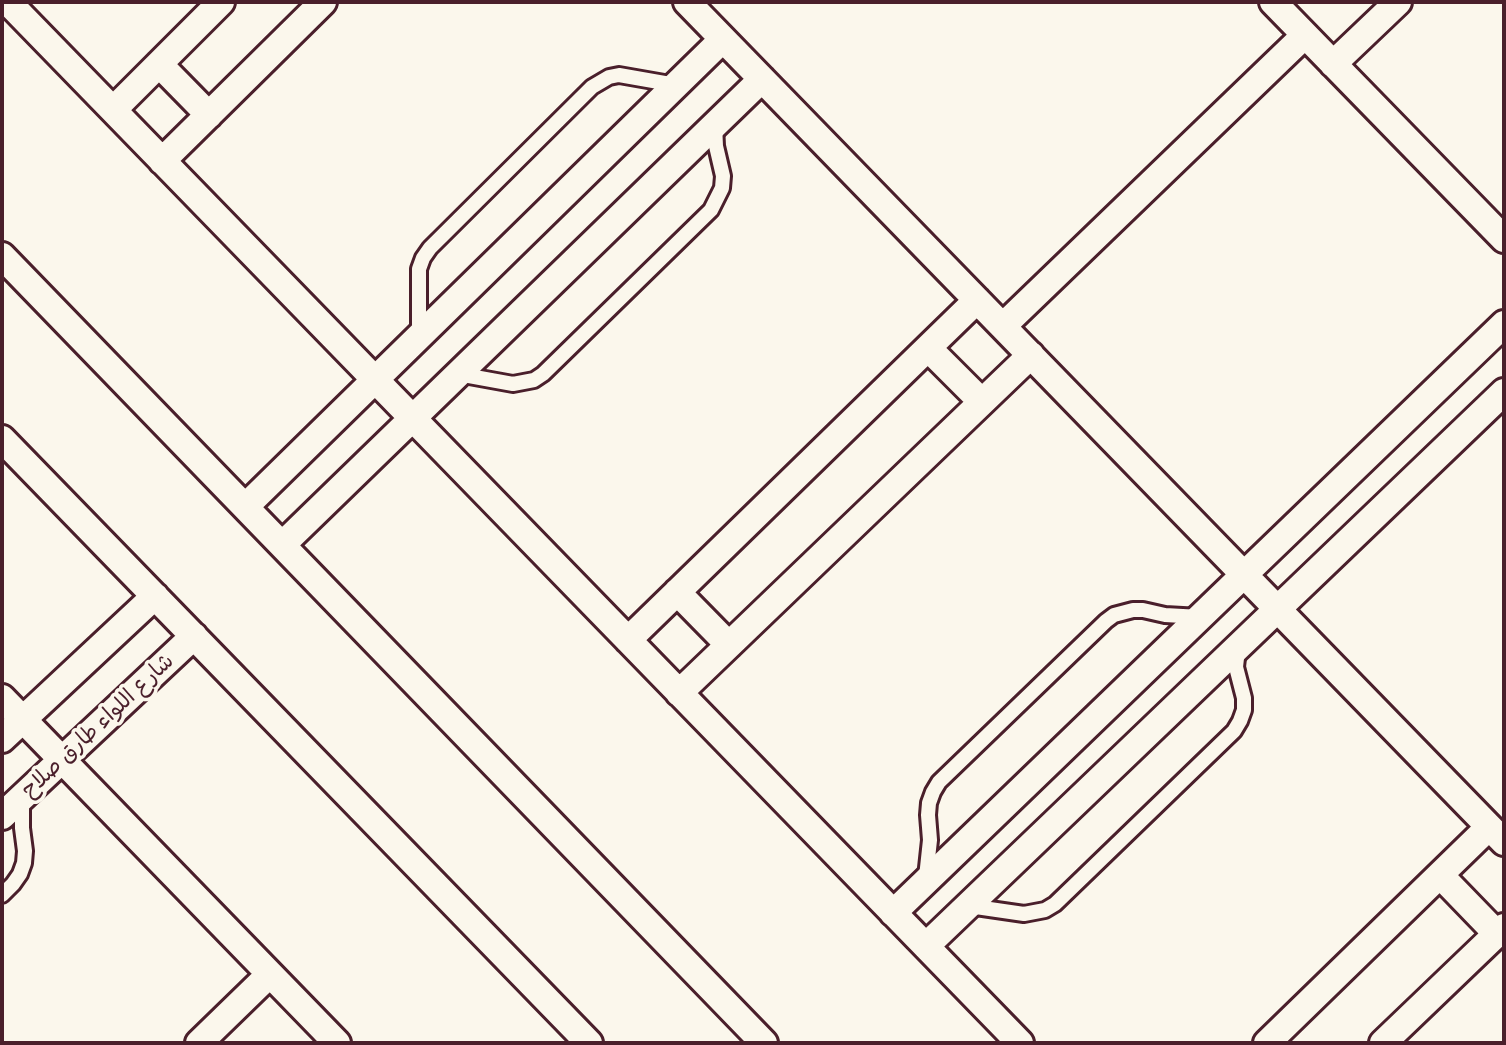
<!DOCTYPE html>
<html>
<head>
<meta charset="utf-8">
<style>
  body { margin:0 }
  #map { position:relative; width:1506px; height:1045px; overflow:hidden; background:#fbf7ec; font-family:"Patrick Hand",sans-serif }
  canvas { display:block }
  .frame { position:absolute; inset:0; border:4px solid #4a1f2b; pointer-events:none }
</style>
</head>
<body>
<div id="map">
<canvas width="1506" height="1045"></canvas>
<div class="frame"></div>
</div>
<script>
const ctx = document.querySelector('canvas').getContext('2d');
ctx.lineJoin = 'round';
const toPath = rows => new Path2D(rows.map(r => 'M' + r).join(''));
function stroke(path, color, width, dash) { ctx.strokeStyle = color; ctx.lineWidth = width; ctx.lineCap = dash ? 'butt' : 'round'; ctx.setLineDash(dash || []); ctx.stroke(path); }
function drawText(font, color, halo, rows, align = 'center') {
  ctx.font = font + ' "Patrick Hand","Playpen Sans Arabic",sans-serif'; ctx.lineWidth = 7; ctx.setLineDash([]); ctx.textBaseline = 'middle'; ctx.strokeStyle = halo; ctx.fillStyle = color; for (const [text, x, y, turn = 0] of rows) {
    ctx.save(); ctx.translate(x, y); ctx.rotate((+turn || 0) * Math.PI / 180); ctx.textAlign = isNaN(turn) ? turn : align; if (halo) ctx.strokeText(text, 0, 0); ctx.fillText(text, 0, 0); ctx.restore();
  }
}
const service = toPath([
  [419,336,419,269,423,258,430,248,592,87,609,77,619,75,676,85],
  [458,374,513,384,534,380,543,374,711,210,722,188,723,176,716,146,715,125],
  [926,877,930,840,928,815,929,803,933,792,939,782,1106,621,1114,615,1133,610,1143,610,1165,615,1200,617],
  [2,895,13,884,20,874,24,863,25,851,22,828,22,799],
  [969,906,1024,914,1045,910,1055,904,1234,731,1240,721,1244,710,1244,698,1236,667,1238,649]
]);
const minor = toPath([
  [8,2,1020,1043],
  [687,2,1504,842],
  [1273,2,1504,239],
  [159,64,209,115],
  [1333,64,1398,2],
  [113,110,221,2],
  [162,161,323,2],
  [2,256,764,1043],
  [1003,326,1305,35],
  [928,348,982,402],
  [2,439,589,1043],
  [245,507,723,39],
  [282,545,762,79],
  [677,592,729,645],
  [628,640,977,300],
  [679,693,1031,355],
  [2,698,337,1043],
  [2,739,155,596],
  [2,816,194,636],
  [1440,875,1497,934],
  [893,913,1504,324],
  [926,946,1504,392],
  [199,1043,270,974],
  [1267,1043,1489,827],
  [1383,1043,1504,927]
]);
stroke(service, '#4a1f2b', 20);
stroke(minor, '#4a1f2b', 32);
stroke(service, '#fbf7ec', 14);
stroke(minor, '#fbf7ec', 26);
drawText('22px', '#4a1f2b', '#fbf7ec', [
  ["شارع اللواء طارق صلاح",98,726,-43]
]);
</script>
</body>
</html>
